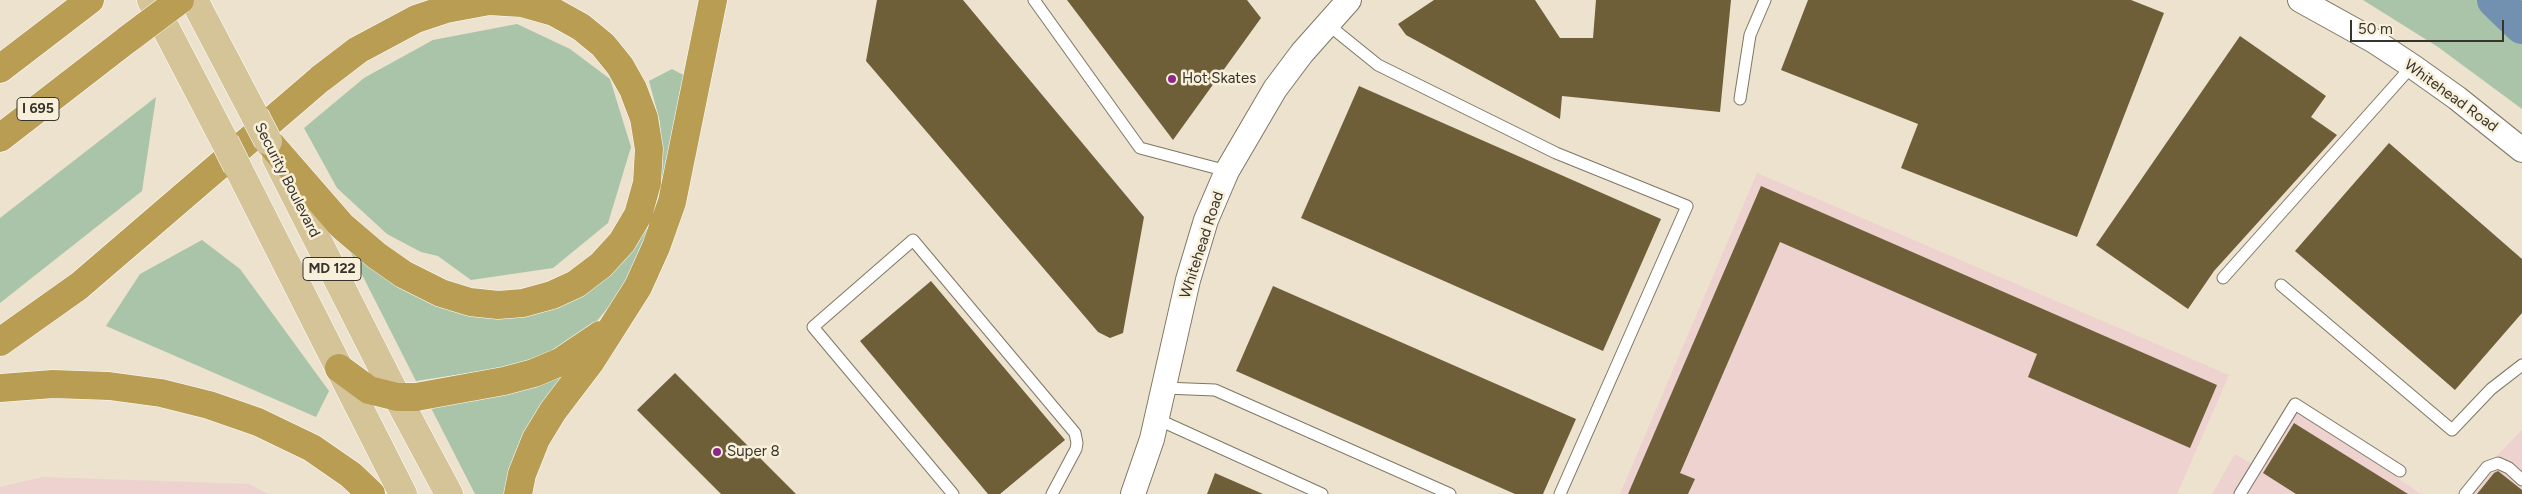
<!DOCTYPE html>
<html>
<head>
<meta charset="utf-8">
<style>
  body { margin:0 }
  #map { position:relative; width:2522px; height:494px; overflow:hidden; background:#ece2ce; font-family:Figtree,sans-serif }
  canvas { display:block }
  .scale { position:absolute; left:2350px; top:20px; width:154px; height:22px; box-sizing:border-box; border:2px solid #37342c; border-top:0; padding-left:6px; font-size:15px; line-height:18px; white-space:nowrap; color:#37342c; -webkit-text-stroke:4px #f9f0db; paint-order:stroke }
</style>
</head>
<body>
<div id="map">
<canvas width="2522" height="494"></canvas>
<div class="scale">50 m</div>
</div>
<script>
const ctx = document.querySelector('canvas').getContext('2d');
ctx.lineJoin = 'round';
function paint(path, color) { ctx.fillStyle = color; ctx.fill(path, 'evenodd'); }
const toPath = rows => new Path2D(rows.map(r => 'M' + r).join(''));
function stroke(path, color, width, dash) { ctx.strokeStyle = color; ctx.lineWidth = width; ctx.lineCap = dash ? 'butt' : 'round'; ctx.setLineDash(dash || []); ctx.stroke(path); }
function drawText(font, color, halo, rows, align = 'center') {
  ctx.font = font + ' Figtree,sans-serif'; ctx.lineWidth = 5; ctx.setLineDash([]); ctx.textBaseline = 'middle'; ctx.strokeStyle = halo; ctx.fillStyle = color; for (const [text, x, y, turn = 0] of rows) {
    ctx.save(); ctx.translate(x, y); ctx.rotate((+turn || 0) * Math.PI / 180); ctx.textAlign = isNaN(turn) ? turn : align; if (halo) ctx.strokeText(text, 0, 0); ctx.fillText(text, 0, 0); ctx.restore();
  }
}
paint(toPath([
  [1757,173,2229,375,2177,494,1620,494],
  [2291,406,2421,494,2212,494,2235,454,2257,467],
  [2522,430,2522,494,2460,494],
  [43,477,249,484,268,494,0,494,0,487]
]), '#edd2cf');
paint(toPath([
  [2363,0,2522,0,2522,109,2438,47],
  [517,24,570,49,610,79,631,147,608,223,553,268,471,280,438,256,421,252,387,234,337,188,304,128,364,78,433,40],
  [672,69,687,77,658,212,621,292,591,328,565,345,514,366,416,381,346,243,400,284,539,312,655,205,662,165,660,122,649,81],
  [156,97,142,191,0,303,0,218],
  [202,240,240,269,329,391,316,417,106,326,140,274],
  [567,369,508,494,475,494,429,404]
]), '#a9c4a8');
stroke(toPath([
  [2495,0,2522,26]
]), '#7291b0', 36);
paint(toPath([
  [877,0,963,0,1144,217,1123,333,1110,338,1098,332,866,61],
  [1067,0,1247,0,1261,18,1173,140],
  [1434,0,1535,0,1560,38,1593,38,1596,0,1731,0,1720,112,1562,96,1560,119,1406,35,1398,24],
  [1808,0,2131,0,2164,13,2077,237,1901,168,1918,124,1781,70],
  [2240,36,2326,96,2311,117,2337,135,2214,271,2188,309,2096,245],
  [1359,86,1661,219,1603,351,1301,218],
  [2389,143,2522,259,2522,313,2455,390,2295,251],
  [1761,186,2217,385,2190,448,2028,377,2037,354,1780,242,1680,473,1695,479,1688,494,1628,494],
  [931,281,1065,440,1000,494,988,494,860,341],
  [1273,286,1576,419,1543,494,1515,494,1236,371],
  [675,373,796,494,721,494,637,410],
  [2294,423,2408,494,2296,494,2263,473],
  [2498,471,2522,490,2522,494,2477,494,2494,473],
  [1215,473,1263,494,1207,494]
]), '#6f5f39');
const service = toPath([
  [1034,0,1140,148,1227,171],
  [1326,23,1378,65,1556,153,1687,206,1560,494],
  [1740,99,1750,35,1765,0],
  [2223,278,2412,66],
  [2281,285,2452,430,2491,389,2522,365],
  [1164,388,1215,390,1450,494],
  [1157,419,1322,494],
  [953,494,813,327,913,240,1075,433,1077,443,1076,449,1052,494],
  [2240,494,2295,404,2400,471],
  [2465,494,2487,467,2498,463,2509,468,2522,480]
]);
const minor = toPath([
  [2300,0,2374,41,2412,66,2457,98,2522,150],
  [1133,494,1152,439,1188,280,1206,220,1227,171,1275,89,1302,53,1349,0]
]);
const primary = toPath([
  [151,0,225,142],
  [194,0,255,116],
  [276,158,397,397,449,494],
  [237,166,403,494]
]);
const motorway = toPath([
  [0,69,90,0],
  [0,138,128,39],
  [0,342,79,286,320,79,358,50,416,19,446,9,489,1,522,3,554,12,581,27,603,45,620,66,633,89,644,118,649,149,647,183,638,215,622,242,601,265,576,284,552,295,523,303,498,305,470,302,441,293,403,274,376,255,342,226,268,141],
  [339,368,369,390,397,397,416,397,504,381,534,373,560,362,600,335],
  [0,388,53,384,109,386,161,393,209,405,258,422,312,448,351,475,371,494],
  [518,494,522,474,536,439,553,411,591,361,638,287,656,247,672,202,713,0]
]);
stroke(service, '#7f7765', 13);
stroke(minor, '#7f7765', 26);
stroke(primary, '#fff', 29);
stroke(motorway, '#fff', 29);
stroke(service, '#fff', 11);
stroke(minor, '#fff', 24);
stroke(primary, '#d4c498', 28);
stroke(motorway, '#b89d53', 28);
const primaryBridge = toPath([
  [255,116,268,141],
  [225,142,237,166]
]);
const motorwayBridge = toPath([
  [128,39,180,0]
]);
stroke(primaryBridge, '#fff', 29, []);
stroke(motorwayBridge, '#fff', 29, []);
stroke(primaryBridge, '#d4c498', 28);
stroke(motorwayBridge, '#b89d53', 28);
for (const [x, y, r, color] of [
  [1172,79,5,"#8f268b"],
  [717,452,5,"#8f268b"]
]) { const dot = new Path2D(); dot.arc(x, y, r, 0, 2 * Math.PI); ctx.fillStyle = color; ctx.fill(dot); stroke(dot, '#f9f0db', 2); }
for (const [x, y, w] of [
  [38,109,42],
  [332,269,58]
]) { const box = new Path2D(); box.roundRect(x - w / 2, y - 11.5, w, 23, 4); ctx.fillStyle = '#f9f0db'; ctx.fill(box); stroke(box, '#37342c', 1); }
drawText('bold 14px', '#37342c', null, [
  ["I 695",38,109],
  ["MD 122",332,269]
]);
drawText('15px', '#37342c', '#f9f0db', [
  ["Hot Skates",1182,79],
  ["Super 8",727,452]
], 'left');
drawText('15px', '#37342c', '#f9f0db', [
  ["Whitehead Road",2451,96,36],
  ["Security Boulevard",287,180,63],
  ["Whitehead Road",1202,245,-72]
]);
</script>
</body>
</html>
